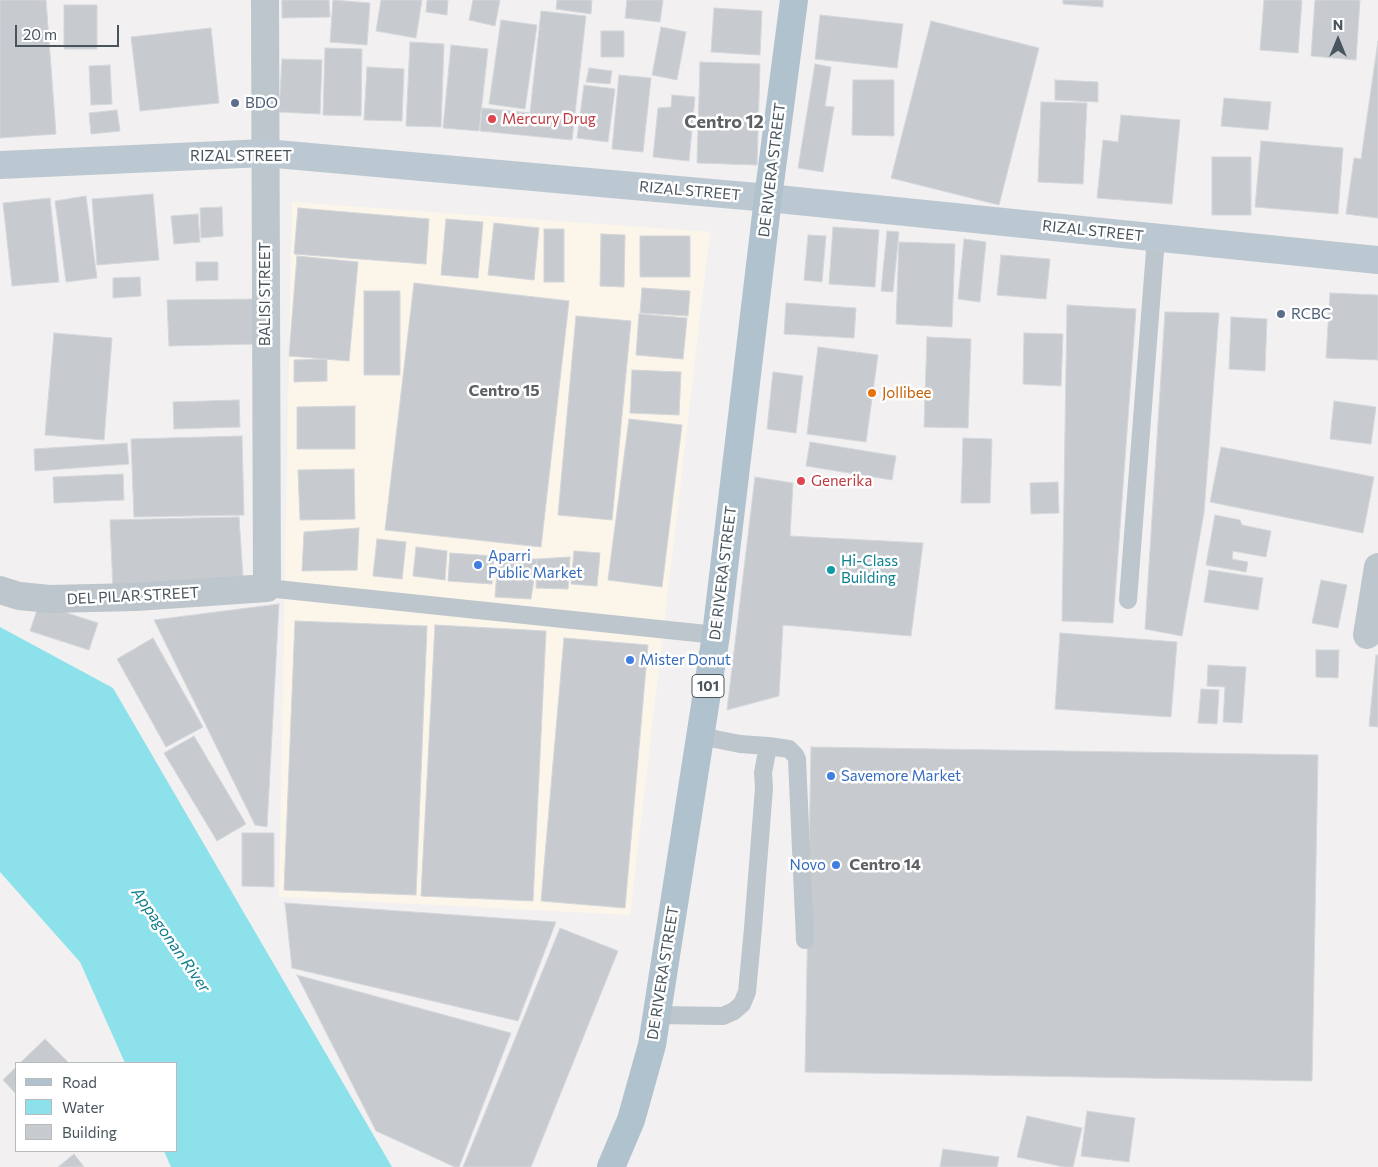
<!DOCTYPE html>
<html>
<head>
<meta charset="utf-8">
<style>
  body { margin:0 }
  #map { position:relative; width:1378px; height:1167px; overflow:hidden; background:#f2f0f0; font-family:Commissioner,sans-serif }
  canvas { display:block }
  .legend { position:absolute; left:15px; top:1062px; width:162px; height:90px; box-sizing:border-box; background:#fff; border:1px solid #b6bbbe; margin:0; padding:6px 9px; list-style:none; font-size:15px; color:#48555d }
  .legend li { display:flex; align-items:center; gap:10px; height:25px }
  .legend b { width:25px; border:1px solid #b6bbbe }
  .north { position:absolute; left:1313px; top:15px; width:50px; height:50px; -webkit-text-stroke:4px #fff; paint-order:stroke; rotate:0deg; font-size:14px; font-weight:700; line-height:20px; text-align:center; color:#48555d }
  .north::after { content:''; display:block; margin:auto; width:18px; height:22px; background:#48555d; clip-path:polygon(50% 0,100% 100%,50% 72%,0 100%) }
  .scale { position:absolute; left:15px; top:25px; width:104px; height:22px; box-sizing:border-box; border:2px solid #48555d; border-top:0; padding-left:6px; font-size:15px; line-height:18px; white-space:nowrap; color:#48555d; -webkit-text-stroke:4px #fff; paint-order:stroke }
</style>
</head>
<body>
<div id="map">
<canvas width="1378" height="1167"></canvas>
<ul class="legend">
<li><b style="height:6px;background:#b0c2ce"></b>Road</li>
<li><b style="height:14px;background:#8de1ea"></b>Water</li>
<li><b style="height:14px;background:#c7cbcf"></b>Building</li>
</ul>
<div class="north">N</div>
<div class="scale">20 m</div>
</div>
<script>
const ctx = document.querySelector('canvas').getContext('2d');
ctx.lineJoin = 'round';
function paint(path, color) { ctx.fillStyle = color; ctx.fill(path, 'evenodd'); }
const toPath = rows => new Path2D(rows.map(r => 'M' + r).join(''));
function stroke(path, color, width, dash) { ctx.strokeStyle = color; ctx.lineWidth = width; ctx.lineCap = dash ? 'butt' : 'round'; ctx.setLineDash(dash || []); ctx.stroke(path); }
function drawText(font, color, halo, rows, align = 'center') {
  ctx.font = font + ' Commissioner,sans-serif'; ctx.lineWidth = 5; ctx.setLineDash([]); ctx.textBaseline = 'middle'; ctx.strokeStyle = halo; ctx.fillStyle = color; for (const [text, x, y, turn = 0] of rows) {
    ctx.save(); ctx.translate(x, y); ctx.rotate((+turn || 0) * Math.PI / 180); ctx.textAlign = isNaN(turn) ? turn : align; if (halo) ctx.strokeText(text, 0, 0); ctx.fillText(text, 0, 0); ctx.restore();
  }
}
paint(toPath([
  [292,202,710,232,630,915,279,897]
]), '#fcf5ea');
paint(toPath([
  [0,627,113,688,392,1167,171,1167,164,1151,176,1151,176,1063,125,1063,80,962,0,872]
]), '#8de1ea');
const building = toPath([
  [0,0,46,0,56,134,0,138,0,0],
  [282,0,329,0,330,17,282,18,282,0],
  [333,0,370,3,367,45,330,42,333,0],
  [381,0,422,0,416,38,376,31,381,0],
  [427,0,448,0,447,15,426,12,427,0],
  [473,0,500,0,495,26,469,20,473,0],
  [557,0,592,0,591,14,556,9,557,0],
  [627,0,663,0,660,22,625,18,627,0],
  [1063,0,1103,0,1103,7,1063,4,1063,0],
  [1264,0,1302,0,1298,53,1260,50,1264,0],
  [1315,0,1360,0,1356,60,1311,56,1315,0],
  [64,5,97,5,97,49,64,49,64,5],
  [714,8,762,11,760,55,711,52,714,8],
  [541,11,586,16,572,140,480,131,482,108,530,113,541,11],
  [820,15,903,24,897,68,815,59,820,15],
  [501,20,537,25,525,109,489,104,501,20],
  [931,21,1039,48,999,205,891,178,931,21],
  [661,27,686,32,677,80,652,75,661,27],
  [211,28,219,103,140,111,131,37,211,28],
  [601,31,624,31,624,57,601,57,601,31],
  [1378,41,1378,218,1346,214,1354,158,1361,159,1378,41],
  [410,42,444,44,441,127,406,126,410,42],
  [451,45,488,49,479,131,443,128,451,45],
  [325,48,362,49,361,116,323,115,325,48],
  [282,59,322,60,320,114,279,112,282,59],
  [700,62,760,64,757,165,697,163,700,62],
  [815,64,831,67,825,106,834,107,823,172,798,168,815,64],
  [110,65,112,104,91,105,89,66,110,65],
  [367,67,404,69,402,121,364,120,367,67],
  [589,68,612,71,610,84,586,82,589,68],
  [619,75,651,78,643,152,612,149,619,75],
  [853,80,894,80,894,136,852,135,853,80],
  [1055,80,1098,82,1098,102,1055,100,1055,80],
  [584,85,615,89,608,142,577,138,584,85],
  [672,95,695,97,689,161,653,157,658,108,671,107,672,95],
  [1224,98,1271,102,1268,130,1221,126,1224,98],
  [1041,102,1087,103,1083,184,1038,182,1041,102],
  [117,110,120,131,91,134,89,113,117,110],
  [1121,115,1180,120,1172,204,1097,198,1103,140,1118,142,1121,115],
  [1261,141,1343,148,1338,214,1255,207,1261,141],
  [1212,157,1251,157,1251,215,1212,215,1212,157],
  [153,194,159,260,97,265,92,199,153,194],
  [86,196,97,278,66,282,55,201,86,196],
  [50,198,59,282,12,286,3,203,50,198],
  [222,207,223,236,201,238,200,208,222,207],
  [298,208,429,219,426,264,294,254,298,208],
  [198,214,200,242,174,244,171,216,198,214],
  [446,219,483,222,478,278,441,275,446,219],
  [494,223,539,228,534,280,488,275,494,223],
  [833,227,879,230,875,287,829,284,833,227],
  [544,229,564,229,564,282,544,282,544,229],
  [887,231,899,232,893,292,881,291,887,231],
  [601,234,625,235,624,287,600,286,601,234],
  [808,235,826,236,822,282,804,280,808,235],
  [640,236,690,236,690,277,640,277,640,236],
  [964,239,986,242,980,302,958,299,964,239],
  [899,242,955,244,952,327,896,324,899,242],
  [1001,255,1050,259,1046,299,997,295,1001,255],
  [297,256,358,262,349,361,289,356,297,256],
  [196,262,218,262,218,280,196,281,196,262],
  [140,277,141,296,113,298,113,278,140,277],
  [414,283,569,301,541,547,385,530,414,283],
  [642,288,690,291,688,316,640,313,642,288],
  [364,291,400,291,400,375,364,375,364,291],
  [1330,293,1378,295,1378,360,1326,358,1330,293],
  [254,299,255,344,169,346,167,300,254,299],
  [786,303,856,308,854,338,784,334,786,303],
  [1067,305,1136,309,1113,623,1062,621,1067,305],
  [1165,312,1219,313,1204,513,1182,636,1145,629,1165,312],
  [639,314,687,318,683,359,636,355,639,314],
  [576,316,631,321,612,520,558,515,576,316],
  [1231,317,1267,319,1265,371,1229,369,1231,317],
  [54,333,112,338,104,440,45,435,54,333],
  [1024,333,1063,334,1061,386,1023,384,1024,333],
  [927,337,971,339,968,428,924,427,927,337],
  [818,347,878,355,866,442,807,434,818,347],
  [327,359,327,381,294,382,294,360,327,359],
  [632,370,681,372,679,415,630,413,632,370],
  [773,372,803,376,796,433,767,429,773,372],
  [239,400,240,427,174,429,173,402,239,400],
  [1334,401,1376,407,1371,444,1330,439,1334,401],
  [355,406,355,449,297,449,297,407,355,406],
  [629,419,682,425,662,587,608,580,629,419],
  [242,436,244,515,134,517,131,439,242,436],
  [963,438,992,439,990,503,961,503,963,438],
  [810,442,896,456,892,480,806,466,810,442],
  [127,443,129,464,35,471,34,449,127,443],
  [1221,447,1374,477,1363,533,1210,502,1221,447],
  [354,469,355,519,300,520,298,470,354,469],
  [123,474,124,500,54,503,53,477,123,474],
  [755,477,793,483,790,536,923,543,911,636,783,625,779,696,727,710,755,477],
  [1058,482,1059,513,1031,514,1030,483,1058,482],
  [1215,515,1240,520,1242,525,1271,531,1266,557,1233,551,1232,559,1248,562,1246,572,1206,565,1215,515],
  [239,517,243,576,113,591,110,520,239,517],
  [359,528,357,570,302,571,304,532,359,528],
  [377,539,406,542,402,579,373,576,377,539],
  [416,547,447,551,445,580,413,576,416,547],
  [574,551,600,553,597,586,571,584,574,551],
  [450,553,494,556,492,584,448,581,450,553],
  [570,557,568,589,536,588,537,559,570,557],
  [498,559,537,559,531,599,495,597,498,559],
  [1209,570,1263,578,1258,610,1204,602,1209,570],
  [1321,580,1347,585,1338,628,1312,623,1321,580],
  [39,604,98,623,89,650,30,631,39,604],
  [279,604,267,827,255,825,154,620,279,604],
  [295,621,427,626,416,895,284,890,295,621],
  [435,625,546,631,533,901,421,896,435,625],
  [1060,633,1177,642,1171,717,1055,709,1060,633],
  [153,638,203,727,166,747,117,659,153,638],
  [564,638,648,645,625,908,541,901,564,638],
  [1316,650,1339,650,1338,678,1316,677,1316,650],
  [1376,655,1378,655,1378,727,1369,726,1376,655],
  [1208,665,1246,667,1242,723,1223,722,1225,687,1207,686,1208,665],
  [1201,689,1219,690,1217,724,1198,723,1201,689],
  [194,736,246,824,217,841,164,753,194,736],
  [811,747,1318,755,1312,1081,805,1072,811,747],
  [242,833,274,833,274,887,242,886,242,833],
  [285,903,556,922,518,1021,292,968,285,903],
  [560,928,618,951,531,1167,463,1167,560,928],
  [297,975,511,1033,459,1167,455,1167,376,1131,297,975],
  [45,1039,69,1063,20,1063,45,1039],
  [16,1067,16,1094,3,1080,16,1067],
  [1087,1111,1135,1118,1129,1162,1081,1156,1087,1111],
  [1027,1116,1082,1128,1073,1167,1064,1167,1017,1157,1027,1116],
  [943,1149,999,1157,997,1167,940,1167,943,1149],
  [74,1154,84,1167,58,1167,74,1154]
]);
paint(building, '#c7cbcf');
stroke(building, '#d4d7db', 1);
stroke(toPath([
  [267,588,716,635],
  [1128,600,1156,238],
  [768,746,789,749,795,755,797,759,805,940],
  [656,1015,723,1016,734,1011,742,1004,747,992,753,928,764,788,763,773,768,746,740,744,700,736]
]), '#bcc6cc', 18);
stroke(toPath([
  [0,590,19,596,50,599,136,597,267,588,265,0],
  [1367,635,1378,567]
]), '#bcc6cc', 28);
stroke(toPath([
  [0,165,265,153,768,198,1378,260]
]), '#bcc8d1', 28);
stroke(toPath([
  [611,1167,631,1120,652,1045,716,635,768,198,794,0]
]), '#b0c2ce', 28);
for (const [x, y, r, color] of [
  [235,103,5,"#5c6f8a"],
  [492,119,5,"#e0444e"],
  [1281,314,5,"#5c6f8a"],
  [872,393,5,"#e8710a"],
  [801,481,5,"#e0444e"],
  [478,565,5,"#3f7fe0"],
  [831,570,5,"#0f9aa8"],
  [630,660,5,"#3f7fe0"],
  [831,776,5,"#3f7fe0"],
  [836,865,5,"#3f7fe0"]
]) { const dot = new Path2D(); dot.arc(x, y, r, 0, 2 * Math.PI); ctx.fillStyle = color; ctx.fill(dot); stroke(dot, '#fff', 2); }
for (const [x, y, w] of [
  [708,686,32]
]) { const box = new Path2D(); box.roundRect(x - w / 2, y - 11.5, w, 23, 4); ctx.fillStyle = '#fff'; ctx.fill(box); stroke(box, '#48555d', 1); }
drawText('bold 14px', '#48555d', null, [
  ["101",708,686]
]);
drawText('15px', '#4e5e75', '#fff', [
  ["BDO",245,103],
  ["RCBC",1291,314]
], 'left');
drawText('15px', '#be3a42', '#fff', [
  ["Mercury Drug",502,119],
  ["Generika",811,481]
], 'left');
drawText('15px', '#48555d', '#fff', [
  ["RIZAL STREET",241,156],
  ["DE RIVERA STREET",772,170,-83],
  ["RIZAL STREET",690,191,5],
  ["RIZAL STREET",1093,231,6],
  ["BALISI STREET",265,294,-90],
  ["DE RIVERA STREET",723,573,-83],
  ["DEL PILAR STREET",133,596,-3],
  ["DE RIVERA STREET",663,973,-81]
]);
drawText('15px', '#c56008', '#fff', [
  ["Jollibee",882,393]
], 'left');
drawText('15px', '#366cbe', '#fff', [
  ["Aparri",488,556],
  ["Public Market",488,573],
  ["Mister Donut",640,660],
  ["Savemore Market",841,776],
  ["Novo",826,865,"right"]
], 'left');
drawText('15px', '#0d838f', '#fff', [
  ["Hi-Class",841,561],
  ["Building",841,578]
], 'left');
drawText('bold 16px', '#5c6164', '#fff', [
  ["Centro 15",504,391],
  ["Centro 14",885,865]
]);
drawText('italic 16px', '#0f7d8a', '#fff', [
  ["Appagonan River",171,940,55]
]);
drawText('bold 18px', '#5c6164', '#fff', [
  ["Centro 12",724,122]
]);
</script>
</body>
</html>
